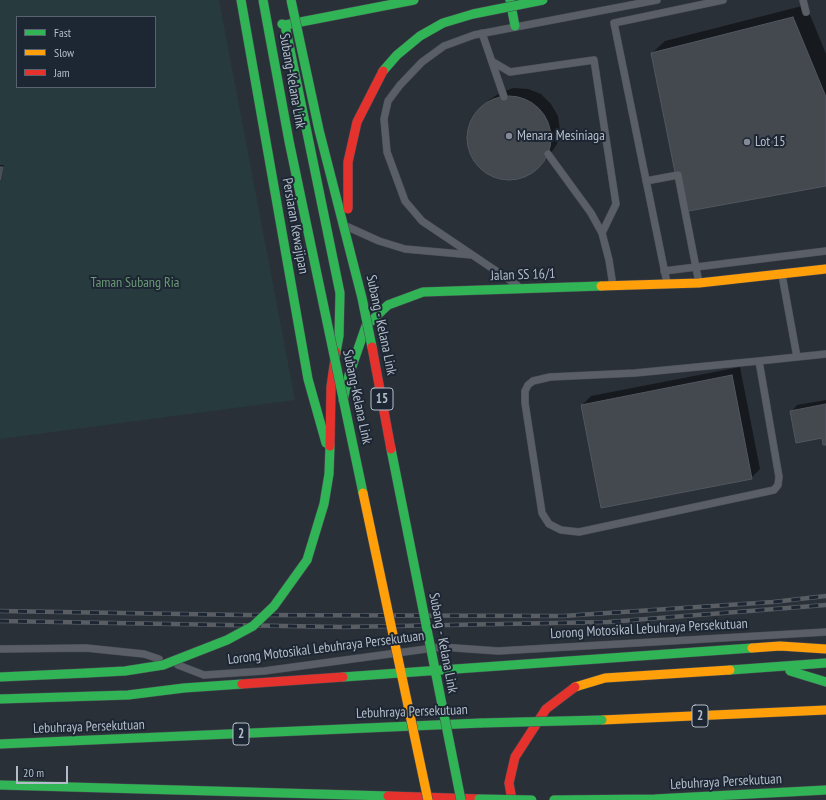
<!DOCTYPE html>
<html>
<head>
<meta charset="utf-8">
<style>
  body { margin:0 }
  #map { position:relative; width:826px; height:800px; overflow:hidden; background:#2a3038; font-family:"PT Sans Narrow",sans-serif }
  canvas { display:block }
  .legend { position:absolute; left:16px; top:16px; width:140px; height:72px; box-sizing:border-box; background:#1d2633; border:1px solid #59626f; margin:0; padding:5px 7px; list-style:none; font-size:12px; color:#b4bcc9 }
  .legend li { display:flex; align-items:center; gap:8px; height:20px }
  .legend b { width:20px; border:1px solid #59626f }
  .scale { position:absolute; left:16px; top:766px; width:52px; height:18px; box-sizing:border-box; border:2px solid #b4bcc9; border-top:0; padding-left:5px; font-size:12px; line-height:14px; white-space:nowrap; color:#b4bcc9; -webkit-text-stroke:3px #1d2633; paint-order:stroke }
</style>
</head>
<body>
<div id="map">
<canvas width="826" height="800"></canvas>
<ul class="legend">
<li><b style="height:5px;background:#30b455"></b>Fast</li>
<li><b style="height:5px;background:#ff9f0a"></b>Slow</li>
<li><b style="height:5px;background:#e5322d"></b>Jam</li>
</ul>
<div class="scale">20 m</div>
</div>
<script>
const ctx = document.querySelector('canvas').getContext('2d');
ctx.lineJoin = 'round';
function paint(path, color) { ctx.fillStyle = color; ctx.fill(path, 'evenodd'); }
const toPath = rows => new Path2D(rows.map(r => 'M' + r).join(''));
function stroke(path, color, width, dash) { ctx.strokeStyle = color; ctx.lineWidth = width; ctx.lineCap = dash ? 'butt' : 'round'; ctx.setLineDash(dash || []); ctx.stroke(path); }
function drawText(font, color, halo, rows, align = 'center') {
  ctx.font = font + ' "PT Sans Narrow",sans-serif'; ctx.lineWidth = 4; ctx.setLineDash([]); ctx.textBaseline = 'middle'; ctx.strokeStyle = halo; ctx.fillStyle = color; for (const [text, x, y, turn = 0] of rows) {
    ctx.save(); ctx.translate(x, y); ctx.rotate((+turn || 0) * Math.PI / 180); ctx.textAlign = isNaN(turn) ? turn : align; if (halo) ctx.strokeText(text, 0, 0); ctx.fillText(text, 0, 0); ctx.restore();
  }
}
paint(toPath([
  [0,0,219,0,295,400,0,439],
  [17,17,155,17,155,87,17,87]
]), '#273a3e');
paint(toPath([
  [806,5,826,54,826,185,652,53,665,41],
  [513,88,528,89,541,94,551,104,558,116,560,131,557,144,549,156,540,165,528,174,516,178,503,178,491,175,481,167,473,157,469,145,469,132,473,120,489,100,500,93],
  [0,165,4,165,0,179],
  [740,367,760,469,751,478,582,405,591,396],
  [826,400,826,444,823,437,791,412,797,405]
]), '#0007');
const building = toPath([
  [793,17,826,97,826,186,683,212,651,53,793,17],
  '467 138a42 42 0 1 1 84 0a42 42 0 1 1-84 0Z',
  [0,167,3,167,0,180,0,167],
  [732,375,752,479,601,508,581,405,732,375],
  [826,404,826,445,823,445,822,438,796,443,790,411,826,404]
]);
paint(building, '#444950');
stroke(building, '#52575f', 1);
const lane = toPath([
  [803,0,806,12],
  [482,33,504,97],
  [493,62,510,72,594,60,616,204,602,233],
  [548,154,591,213,602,233,609,260,613,286],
  [646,181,678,175,699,283],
  [348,227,379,241,405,249,472,255],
  [664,271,826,251],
  [667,283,614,23,723,0],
  [517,285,422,221,405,201,387,152,384,119,388,101,400,85,422,62,444,46,474,35,657,0],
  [797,357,826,354],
  [759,361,779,477,778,485,774,490,579,532,561,530,549,524,542,513,525,403,525,391,528,385,533,381,550,377,635,373,759,361,797,357,782,275],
  [0,649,86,648,144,654,159,659],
  [178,665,204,675,264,671,441,647,498,651,826,632]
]);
const fast = toPath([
  [241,0,308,379,326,443],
  [510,0,515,26],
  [282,24,285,25,414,0],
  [285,25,340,293,339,336,336,352],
  [343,400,349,375,366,326,388,305,423,292,601,286],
  [307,560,324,504,329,474,330,446],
  [730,670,826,663],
  [790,671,826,682],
  [0,677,87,673],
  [0,699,128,695,184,688,242,684],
  [0,744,481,723],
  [0,785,388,796],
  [554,800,655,799,826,790]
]);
const slow = toPath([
  [601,286,699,283,826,269],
  [575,687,605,678,730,670],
  [602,720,826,710]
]);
const jam = toPath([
  [330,446,331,387,336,352],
  [388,796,479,799],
  [512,800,509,783,515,757,546,709,575,687]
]);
stroke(lane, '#484c53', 8);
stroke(fast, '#484c53', 10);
stroke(slow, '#484c53', 10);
stroke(jam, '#484c53', 10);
stroke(lane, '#5a5e66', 7);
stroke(fast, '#30b455', 9);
stroke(slow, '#ff9f0a', 9);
stroke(jam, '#e5322d', 9);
const rail = toPath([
  [0,611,243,615,563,616,773,602,826,596],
  [0,621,342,627,608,622,826,605]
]);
stroke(rail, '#595d64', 4.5);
stroke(rail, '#1d2633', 3, [9]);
const fastBridge = toPath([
  [263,0,289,141,363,493],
  [291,0,319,130,362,298,372,347],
  [383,71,397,55,420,36,443,23,473,14,543,0],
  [391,449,461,800],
  [87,673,125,671,163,665,227,640,253,626,274,606,307,560],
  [343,677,752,648],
  [481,723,602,720],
  [479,799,532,800]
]);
const slowBridge = toPath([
  [363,493,428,800],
  [752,648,780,646,826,649]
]);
const jamBridge = toPath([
  [348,209,348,162,357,122,383,71],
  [372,347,391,449],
  [242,684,343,677]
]);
stroke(fastBridge, '#484c55', 10, []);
stroke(slowBridge, '#484c55', 10, []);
stroke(jamBridge, '#484c55', 10, []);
stroke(fastBridge, '#30b455', 9);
stroke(slowBridge, '#ff9f0a', 9);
stroke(jamBridge, '#e5322d', 9);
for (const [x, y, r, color] of [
  [509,136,4,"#848b96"],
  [747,142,4,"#848b96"]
]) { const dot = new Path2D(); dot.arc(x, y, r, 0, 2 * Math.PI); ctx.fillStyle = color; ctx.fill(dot); stroke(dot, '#1d2633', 1.5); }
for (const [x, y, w] of [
  [382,399,22],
  [700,716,16],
  [241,734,16]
]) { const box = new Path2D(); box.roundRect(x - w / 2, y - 11, w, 22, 3); ctx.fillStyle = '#1d2633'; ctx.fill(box); stroke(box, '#b4bcc9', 1); }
drawText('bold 13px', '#b4bcc9', null, [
  ["15",382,399],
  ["2",700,716],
  ["2",241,734]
]);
drawText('14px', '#b4bcc9', '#1d2633', [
  ["Subang-Kelana Link",292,81,80],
  ["Persiaran Kewajipan",295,226,80],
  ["Jalan SS 16/1",523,275,-2],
  ["Subang - Kelana Link",381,325,78],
  ["Subang-Kelana Link",357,397,78],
  ["Lorong Motosikal Lebuhraya Persekutuan",649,629,-3],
  ["Subang - Kelana Link",443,643,79],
  ["Lorong Motosikal Lebuhraya Persekutuan",326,648,-7],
  ["Lebuhraya Persekutuan",412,712,-2],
  ["Lebuhraya Persekutuan",89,727,-2],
  ["Lebuhraya Persekutuan",726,782,-3]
]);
drawText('14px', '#b4bcc9', '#1d2633', [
  ["Menara Mesiniaga",517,136],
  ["Lot 15",755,142]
], 'left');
drawText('14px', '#6b9a76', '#1d2633', [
  ["Taman Subang Ria",135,283]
]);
</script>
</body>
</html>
